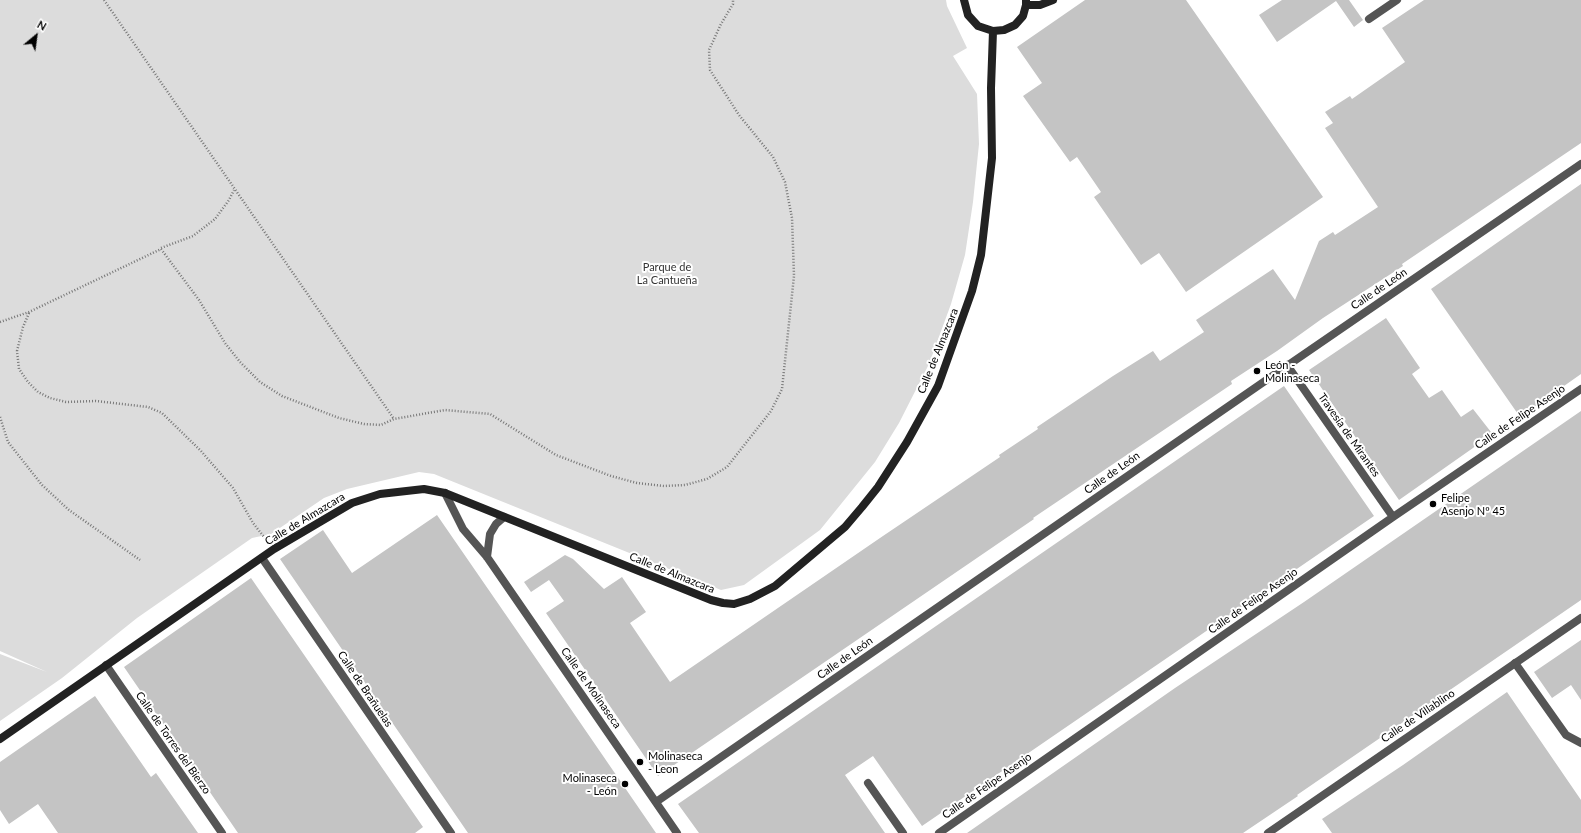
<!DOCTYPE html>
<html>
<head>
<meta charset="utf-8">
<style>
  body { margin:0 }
  #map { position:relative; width:1581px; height:833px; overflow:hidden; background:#fff; font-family:Lato,sans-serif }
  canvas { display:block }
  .north { position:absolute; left:16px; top:16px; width:40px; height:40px; -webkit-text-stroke:3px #fff; paint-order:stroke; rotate:29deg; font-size:11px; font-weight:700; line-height:16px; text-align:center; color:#000 }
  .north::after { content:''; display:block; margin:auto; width:14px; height:18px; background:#000; clip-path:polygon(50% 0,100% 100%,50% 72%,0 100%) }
</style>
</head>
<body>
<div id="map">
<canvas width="1581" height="833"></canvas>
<div class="north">N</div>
</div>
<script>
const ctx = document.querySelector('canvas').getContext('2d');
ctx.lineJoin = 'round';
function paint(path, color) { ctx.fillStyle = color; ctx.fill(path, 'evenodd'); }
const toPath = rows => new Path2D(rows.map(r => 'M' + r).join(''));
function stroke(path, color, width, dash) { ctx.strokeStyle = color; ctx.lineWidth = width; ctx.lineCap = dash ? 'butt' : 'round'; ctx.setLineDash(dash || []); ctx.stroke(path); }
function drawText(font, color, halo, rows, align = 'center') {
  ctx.font = font + ' Lato,sans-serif'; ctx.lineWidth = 4; ctx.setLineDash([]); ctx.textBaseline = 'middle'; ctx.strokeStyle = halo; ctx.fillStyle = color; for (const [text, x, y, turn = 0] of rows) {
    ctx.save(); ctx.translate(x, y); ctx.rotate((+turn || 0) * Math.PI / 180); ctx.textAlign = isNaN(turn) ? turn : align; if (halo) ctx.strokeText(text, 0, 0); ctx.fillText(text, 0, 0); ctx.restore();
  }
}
paint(toPath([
  [0,0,946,0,947,6,967,48,953,56,977,94,979,144,973,202,965,255,951,304,929,364,899,423,875,462,820,530,744,585,721,590,434,474,419,472,347,489,324,498,271,534,252,538,137,618,62,678,0,721,0,654,47,672,0,651]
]), '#dcdcdc');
paint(toPath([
  [1085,0,1186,0,1323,197,1186,292,1159,253,1141,265,1094,197,1101,192,1077,157,1070,162,1023,96,1042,83,1017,47],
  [1282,0,1349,0,1363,20,1354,27,1336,1,1277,42,1259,15],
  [1424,0,1581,0,1581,143,1402,264,1403,266,1323,318,1277,351,1231,381,1232,384,1033,518,1034,519,658,776,546,613,564,601,549,580,531,592,524,582,565,555,573,559,604,589,622,577,646,612,630,623,670,682,880,538,1000,457,999,455,1038,429,1037,427,1113,376,1153,351,1160,361,1204,332,1196,320,1273,269,1295,300,1319,241,1333,232,1335,235,1378,207,1325,128,1333,123,1325,112,1350,96,1352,99,1405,62,1382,28],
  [1581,184,1581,374,1520,417,1431,289],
  [1386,318,1420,368,1412,374,1429,398,1442,390,1461,417,1473,409,1491,432,1473,448,1399,500,1309,370],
  [1284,386,1374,516,922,826,873,756,845,775,885,833,699,833,678,804],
  [1581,411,1581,600,1297,795,1298,796,1243,833,967,833,1175,688,1304,602],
  [437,515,555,686,656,833,468,833,280,559,323,530,352,573],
  [251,578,423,827,415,833,238,833,124,667],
  [1581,640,1581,700,1571,685,1552,698,1534,672],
  [1507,692,1581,800,1581,833,1332,833,1322,819,1403,765],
  [95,696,151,777,156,773,198,833,58,833,38,804,9,824,0,810,0,762]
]), '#c4c4c4');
stroke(toPath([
  [104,0,394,419],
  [161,248,193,236,215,219,229,200,234,190],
  [29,313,23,327,17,351,19,369,28,382,38,392,50,398,66,402,96,401,148,407,162,413,201,451,233,488,253,523,268,542],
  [0,322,29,312,161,249,199,300,225,343,240,362,260,382,282,396,339,418,364,424,381,425,394,419,445,410,490,414,556,455,611,476,637,483,664,486,685,485,707,479,727,467,771,411,782,389,794,276,792,218,785,182,773,157,739,115,710,70,709,50,721,24,733,4,733,0],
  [0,417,8,442,42,485,69,510,140,560]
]), '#777', 2.5, [1, 2]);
stroke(toPath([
  [1515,663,1566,735,1581,743]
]), '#555', 8);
stroke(toPath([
  [1369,19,1397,0],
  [1287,365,1393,517],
  [445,493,463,529,487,557,677,833],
  [487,557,490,534,496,524,504,517],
  [262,558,451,833],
  [106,665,222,833],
  [868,783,903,833],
  [656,802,1265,381,1581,164],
  [939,833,1393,517,1581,389],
  [1268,833,1581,618]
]), '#555', 8);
stroke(toPath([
  [964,0,968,15,978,26,993,31,1004,30,1015,25,1023,16,1026,5,1026,0],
  [1026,5,1040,5,1053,0],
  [0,739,274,549,352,503,380,494,424,489,445,493,711,600,723,603,734,604,750,599,775,586,845,527,862,507,878,487,907,442,938,386,972,291,981,255,992,158,991,88,993,31]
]), '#222', 8);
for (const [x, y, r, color] of [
  [1257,371,4,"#000"],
  [1433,504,4,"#000"],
  [640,762,4,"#000"],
  [625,784,4,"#000"]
]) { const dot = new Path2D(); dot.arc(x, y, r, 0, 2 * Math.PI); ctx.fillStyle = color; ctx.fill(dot); stroke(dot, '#fff', 1.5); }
drawText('11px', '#333', '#fff', [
  ["Parque de",667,267],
  ["La Cantueña",667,280]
]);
drawText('11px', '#000', '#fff', [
  ["Calle de León",1379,289,-34],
  ["Calle de Almazcara",938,351,-68],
  ["Calle de Felipe Asenjo",1520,417,-34],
  ["Travesía de Mirantes",1349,435,55],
  ["Calle de León",1112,473,-35],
  ["Calle de Almazcara",305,519,-31],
  ["Calle de Almazcara",672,573,22],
  ["Calle de Felipe Asenjo",1253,601,-35],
  ["Calle de León",845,658,-35],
  ["Calle de Molinaseca",591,688,55],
  ["Calle de Brañuelas",365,689,56],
  ["Calle de Villablino",1418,716,-34],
  ["Calle de Torres del Bierzo",173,743,55],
  ["Calle de Felipe Asenjo",987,786,-35]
]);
drawText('11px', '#000', '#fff', [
  ["León -",1265,365],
  ["Molinaseca",1265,378],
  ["Felipe",1441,498],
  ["Asenjo Nº 45",1441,511],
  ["Molinaseca",648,756],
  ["- Leon",648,769],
  ["Molinaseca",617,778,"right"],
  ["- León",617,791,"right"]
], 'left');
</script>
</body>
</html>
